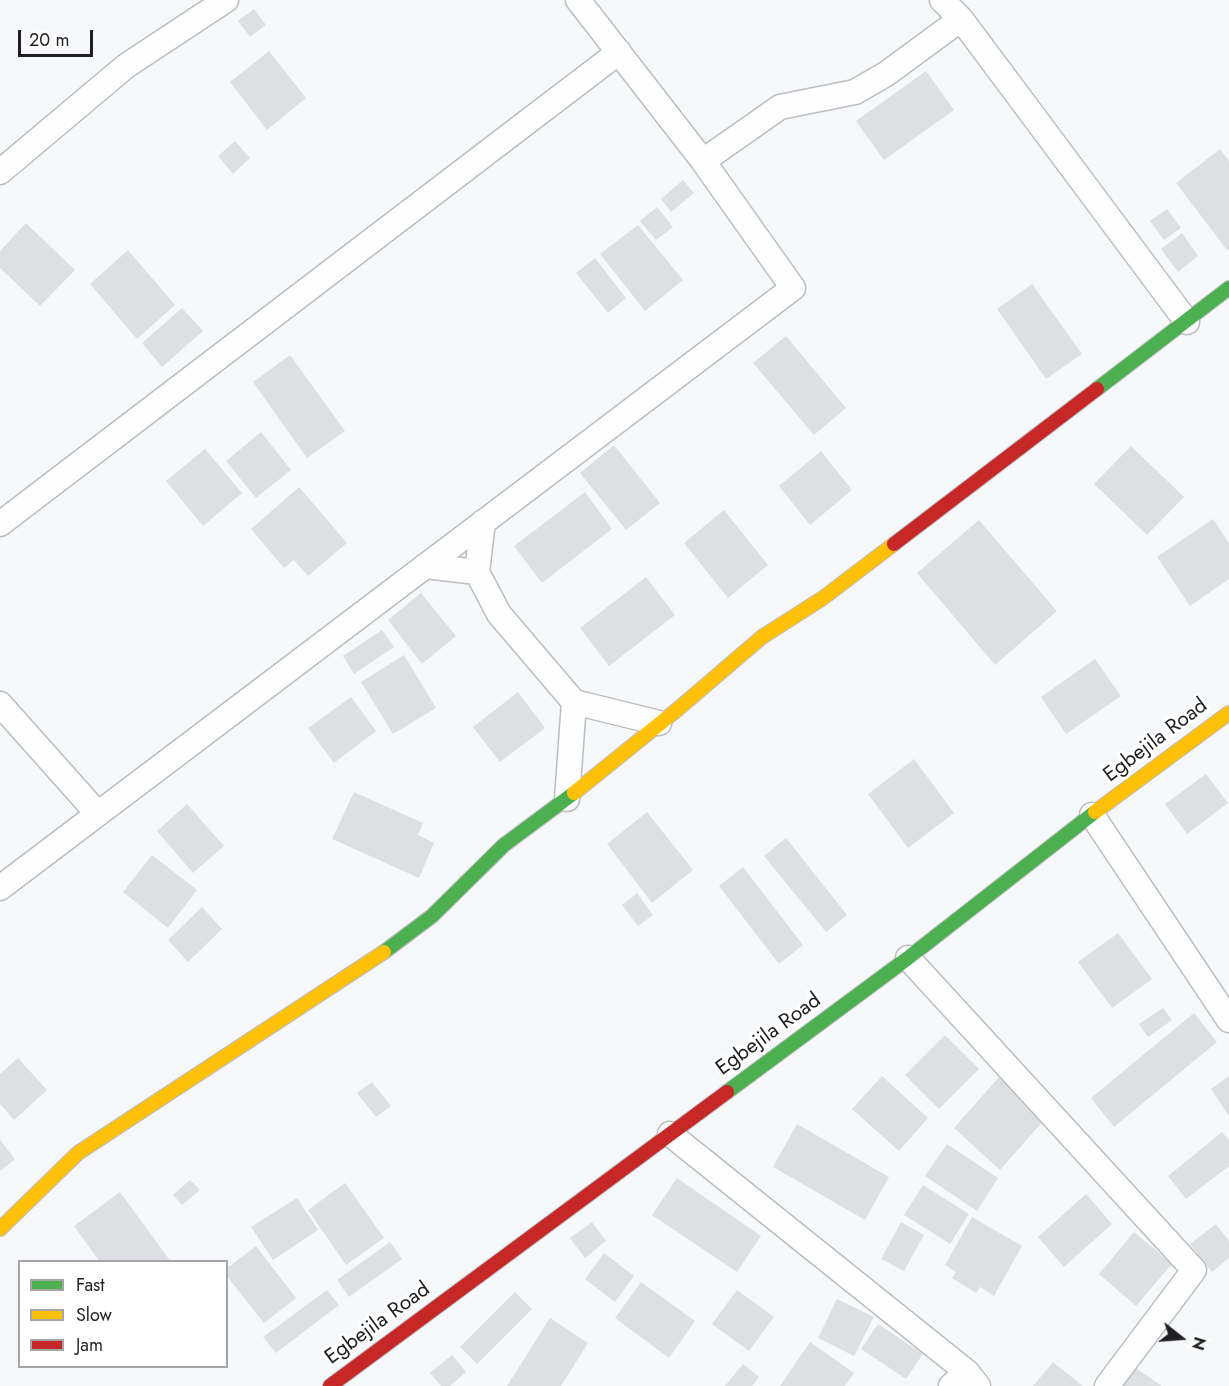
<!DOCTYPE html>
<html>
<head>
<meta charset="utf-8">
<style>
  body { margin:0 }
  #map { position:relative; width:1229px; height:1386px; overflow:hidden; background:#f7f8fc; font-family:Jost,sans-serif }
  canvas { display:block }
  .legend { position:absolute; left:18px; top:1260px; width:210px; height:108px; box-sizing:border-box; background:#fff; border:2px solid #a5a5a6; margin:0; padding:8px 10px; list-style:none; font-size:18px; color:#1f1f21 }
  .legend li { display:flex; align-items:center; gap:12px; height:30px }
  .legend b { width:30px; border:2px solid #a5a5a6 }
  .north { position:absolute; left:1151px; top:1308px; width:60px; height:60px; -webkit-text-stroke:4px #fff; paint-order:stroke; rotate:107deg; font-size:16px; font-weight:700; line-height:24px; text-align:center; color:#1f1f21 }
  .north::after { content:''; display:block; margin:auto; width:21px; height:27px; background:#1f1f21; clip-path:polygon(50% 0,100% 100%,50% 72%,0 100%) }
  .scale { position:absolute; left:18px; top:30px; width:75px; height:27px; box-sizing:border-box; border:3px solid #1f1f21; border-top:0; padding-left:8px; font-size:18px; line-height:21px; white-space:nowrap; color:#1f1f21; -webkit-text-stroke:4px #fff; paint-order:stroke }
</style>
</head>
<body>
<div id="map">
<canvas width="1229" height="1386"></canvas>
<ul class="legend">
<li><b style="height:8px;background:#4caf50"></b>Fast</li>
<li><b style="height:8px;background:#ffc107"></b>Slow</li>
<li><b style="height:8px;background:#c62828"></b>Jam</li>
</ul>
<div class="north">N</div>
<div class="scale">20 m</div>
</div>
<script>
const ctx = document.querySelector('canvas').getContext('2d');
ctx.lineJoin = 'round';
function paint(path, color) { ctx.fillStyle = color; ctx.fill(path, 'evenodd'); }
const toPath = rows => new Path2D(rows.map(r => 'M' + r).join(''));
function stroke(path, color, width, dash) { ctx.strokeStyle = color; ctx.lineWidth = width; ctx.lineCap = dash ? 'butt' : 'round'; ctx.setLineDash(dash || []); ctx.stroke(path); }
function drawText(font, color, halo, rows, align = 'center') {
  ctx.font = font + ' Jost,sans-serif'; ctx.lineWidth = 6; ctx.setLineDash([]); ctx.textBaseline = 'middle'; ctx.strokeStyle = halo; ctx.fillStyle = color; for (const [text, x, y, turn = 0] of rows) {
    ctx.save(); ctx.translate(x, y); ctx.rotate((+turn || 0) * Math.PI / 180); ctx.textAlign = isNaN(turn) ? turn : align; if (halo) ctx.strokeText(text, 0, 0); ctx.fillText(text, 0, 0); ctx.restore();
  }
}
paint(toPath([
  [254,9,266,25,250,37,238,21],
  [269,51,306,98,267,130,230,82],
  [926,71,954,110,884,160,856,121],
  [235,141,250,158,233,174,218,156],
  [1220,149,1229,161,1229,249,1227,250,1176,183],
  [683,180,694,193,671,212,661,199],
  [657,207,673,227,656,240,640,221],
  [1167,209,1181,228,1164,240,1150,221],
  [26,223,75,270,40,306,0,268,0,251],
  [638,225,683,280,645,311,600,254],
  [1182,233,1198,256,1178,272,1161,249],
  [128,250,175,305,137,339,90,284],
  [595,258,626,298,608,313,576,273],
  [1032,284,1082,354,1046,379,997,309],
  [182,308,203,331,162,367,142,343],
  [786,336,846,408,814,435,753,363],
  [290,355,345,431,307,458,253,382],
  [261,432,291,470,256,498,226,461],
  [614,445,660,503,626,530,580,473],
  [1131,446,1184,497,1147,535,1094,484],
  [205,449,242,493,203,526,166,481],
  [821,451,852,490,810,525,779,486],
  [299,487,347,543,308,576,294,560,284,568,251,529],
  [585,492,612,529,542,583,514,546],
  [724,510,768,565,728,598,684,543],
  [1213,519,1229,543,1229,579,1190,606,1157,557],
  [979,520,1057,611,995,665,917,573],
  [646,577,675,615,609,666,580,628],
  [421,593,456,636,422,664,388,620],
  [382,630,394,647,354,674,343,656],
  [404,655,436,708,393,734,361,682],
  [1095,659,1121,696,1066,734,1041,697],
  [518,692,545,728,500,762,473,727],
  [351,697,376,731,334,763,308,728],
  [914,759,954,813,908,848,868,794],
  [1206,774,1228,803,1187,834,1165,804],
  [354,792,423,823,418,835,434,843,419,878,332,839],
  [187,804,224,846,193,873,157,831],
  [647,812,693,870,652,903,607,844],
  [786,838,847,915,826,932,764,856],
  [152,855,197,890,168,928,123,892],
  [743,867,803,945,779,964,719,886],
  [637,893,653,915,638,926,622,905],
  [202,907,222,929,188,962,168,940],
  [1118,933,1152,979,1112,1008,1078,962],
  [1163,1008,1172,1020,1148,1037,1139,1024],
  [1194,1013,1217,1042,1114,1127,1091,1098],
  [945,1035,979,1069,939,1109,905,1075],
  [18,1058,47,1090,14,1120,0,1104,0,1074],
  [882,1076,928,1118,899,1151,852,1109],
  [1229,1076,1229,1116,1211,1089],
  [999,1077,1045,1119,1000,1170,954,1128],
  [372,1082,391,1106,376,1117,357,1093],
  [797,1124,889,1177,865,1220,773,1167],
  [1222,1132,1229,1140,1229,1166,1186,1199,1168,1176],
  [0,1140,15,1159,0,1171],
  [947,1144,998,1178,977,1211,925,1176],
  [677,1178,761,1236,737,1272,652,1215],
  [190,1180,200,1190,182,1205,173,1195],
  [345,1183,384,1238,346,1265,308,1210],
  [923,1185,969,1214,950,1244,904,1215],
  [120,1192,171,1262,100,1262,74,1226],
  [1086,1194,1112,1224,1064,1267,1038,1237],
  [297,1198,318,1230,273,1260,251,1227],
  [972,1217,1022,1246,994,1296,980,1287,976,1293,952,1278,956,1272,945,1265],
  [592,1222,606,1241,585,1258,570,1238],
  [901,1222,924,1235,904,1271,881,1259],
  [1216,1224,1229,1241,1229,1258,1212,1272,1190,1244],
  [1134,1232,1172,1264,1136,1306,1099,1274],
  [390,1242,402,1259,349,1297,337,1280],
  [256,1246,296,1298,264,1323,226,1275,226,1269],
  [604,1253,634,1276,615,1302,585,1279],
  [641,1282,695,1321,669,1358,615,1318],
  [327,1290,339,1305,276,1353,263,1337],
  [737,1290,774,1317,749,1351,712,1324],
  [515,1292,532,1309,477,1364,460,1347],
  [837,1299,874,1317,854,1356,818,1338],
  [550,1318,588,1343,561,1386,507,1386],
  [878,1324,923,1354,906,1379,861,1349],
  [810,1342,854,1373,845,1386,780,1386],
  [452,1355,466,1372,450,1386,441,1386,430,1373],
  [1053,1362,1083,1386,1033,1386],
  [743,1364,759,1377,752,1386,725,1386],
  [1134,1367,1162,1386,1121,1386]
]), '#dedfe2');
const street = toPath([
  [942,0,961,19],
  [703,161,780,107,855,92,886,74,961,19,1187,322],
  [0,172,126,66,226,0],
  [483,522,477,572,499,614,574,702,659,723],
  [0,524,619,52],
  [425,566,477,572],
  [0,704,98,814],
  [567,799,574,702],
  [1092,815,1229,1020],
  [0,888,793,288,703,161,578,0],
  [908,958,1194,1270,1107,1386],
  [670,1134,967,1372,978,1386],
  [951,1386,967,1372]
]);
const fast = toPath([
  [1097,389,1229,288],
  [384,952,432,916,504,845,574,793],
  [727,1092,908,958,1095,812]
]);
const slow = toPath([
  [574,793,678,709,762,637,823,598,894,544],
  [1095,812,1229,713],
  [0,1229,78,1153,384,952]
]);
const jam = toPath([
  [894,544,1097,389],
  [330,1386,727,1092]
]);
stroke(street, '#bcbdc0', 27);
stroke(fast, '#bcbdc0', 16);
stroke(slow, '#bcbdc0', 16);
stroke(jam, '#bcbdc0', 16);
stroke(street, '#fefeff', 24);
stroke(fast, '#4caf50', 14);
stroke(slow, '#ffc107', 14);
stroke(jam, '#c62828', 14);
drawText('21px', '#1f1f21', '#fff', [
  ["Egbejila Road",1156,741,-37],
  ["Egbejila Road",769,1035,-36],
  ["Egbejila Road",378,1324,-36]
]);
</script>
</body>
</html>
